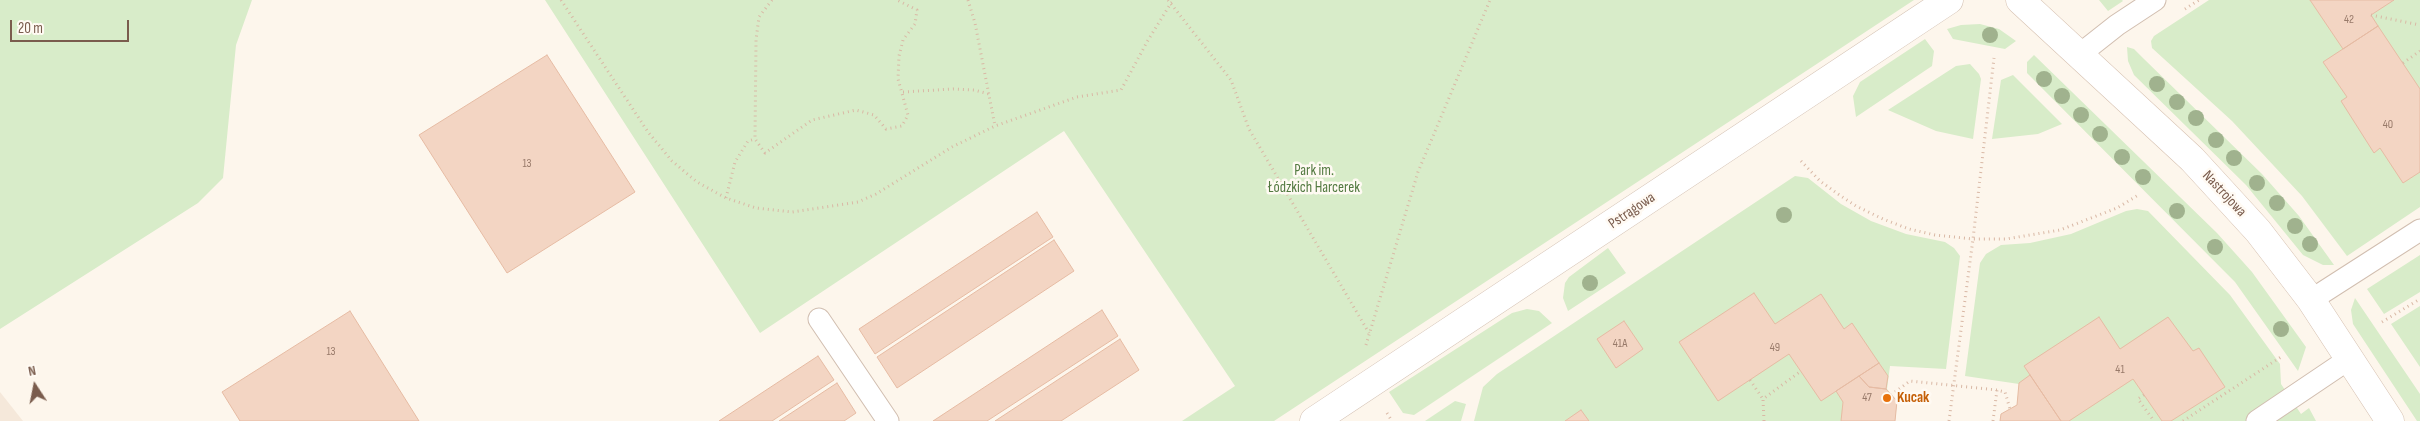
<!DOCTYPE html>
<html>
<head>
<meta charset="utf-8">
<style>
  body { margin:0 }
  #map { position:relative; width:2420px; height:421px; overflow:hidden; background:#fdf6ec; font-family:"Sofia Sans Condensed",sans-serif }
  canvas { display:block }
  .north { position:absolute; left:10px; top:361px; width:50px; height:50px; -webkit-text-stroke:4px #fffaf3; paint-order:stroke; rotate:349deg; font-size:14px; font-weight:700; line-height:20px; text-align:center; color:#7a5c4d }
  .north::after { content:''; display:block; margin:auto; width:18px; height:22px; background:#7a5c4d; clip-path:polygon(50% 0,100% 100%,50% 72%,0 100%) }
  .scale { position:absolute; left:10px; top:20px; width:119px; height:22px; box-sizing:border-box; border:2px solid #7a5c4d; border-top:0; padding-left:6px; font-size:15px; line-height:18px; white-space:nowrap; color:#7a5c4d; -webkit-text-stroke:4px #fffaf3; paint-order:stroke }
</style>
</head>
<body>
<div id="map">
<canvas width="2420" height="421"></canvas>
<div class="north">N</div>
<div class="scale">20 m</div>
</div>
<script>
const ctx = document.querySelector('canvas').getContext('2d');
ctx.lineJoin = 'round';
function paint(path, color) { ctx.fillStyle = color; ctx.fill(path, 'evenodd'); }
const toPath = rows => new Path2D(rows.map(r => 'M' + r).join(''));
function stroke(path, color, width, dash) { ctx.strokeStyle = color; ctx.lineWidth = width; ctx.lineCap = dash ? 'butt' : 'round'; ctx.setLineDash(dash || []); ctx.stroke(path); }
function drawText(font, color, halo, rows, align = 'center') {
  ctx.font = font + ' "Sofia Sans Condensed",sans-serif'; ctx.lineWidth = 5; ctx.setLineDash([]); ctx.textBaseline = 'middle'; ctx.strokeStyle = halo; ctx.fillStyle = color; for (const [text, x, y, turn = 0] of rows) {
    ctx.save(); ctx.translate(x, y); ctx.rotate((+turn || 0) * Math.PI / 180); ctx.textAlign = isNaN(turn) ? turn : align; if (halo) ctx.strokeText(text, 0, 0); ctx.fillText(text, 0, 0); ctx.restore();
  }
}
paint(toPath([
  [0,392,23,421,0,421]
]), '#f5e8da');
paint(toPath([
  [0,0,252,0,236,45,223,178,198,203,0,329],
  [545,0,1914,0,1274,421,1182,421,1235,386,1064,131,760,333],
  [2099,0,2122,0,2123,1,2108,11],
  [2209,0,2420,0,2420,207,2347,256,2302,196,2232,121,2152,48,2151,41,2154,36],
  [1980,24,1999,29,2016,41,2005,49,1953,39,1947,29,1961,25],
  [1925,39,1934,51,1932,66,1856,117,1853,96,1860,82],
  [2127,47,2134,49,2144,59,2262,174,2299,216,2334,265,2323,265,2303,255,2246,185,2134,75,2128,61],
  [2034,55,2217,233,2252,272,2306,347,2298,371,2235,282,2027,73,2027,62],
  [1970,64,1979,74,1981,79,1973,139,1936,131,1888,110,1956,66],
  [2013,75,2062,124,2038,134,1992,139,2001,80],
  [1795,176,1808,178,1841,204,1871,221,1906,234,1945,242,1954,248,1960,256,1946,369,1890,366,1887,389,1897,401,1895,421,1474,421,1483,387,1497,374],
  [2137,209,2148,211,2230,295,2280,364,2281,384,2301,414,2309,408,2316,421,2000,421,2001,414,2017,405,2019,384,1965,376,1980,263,1986,254,2001,245,2030,243,2071,234,2126,211],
  [1608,248,1626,273,1568,311,1563,298,1565,283,1569,277],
  [2420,255,2420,292,2384,314,2367,289],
  [2355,298,2420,394,2420,421,2417,421,2353,324,2351,310],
  [2420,306,2420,367,2391,324],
  [1527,309,1539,311,1552,323,1414,415,1403,413,1389,392,1512,313],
  [1455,401,1466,404,1461,421,1425,421]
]), '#d8ecc9');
const building = toPath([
  [2310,0,2394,0,2371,15,2378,26,2343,49,2310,0],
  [2378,26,2420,89,2420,172,2403,183,2380,148,2374,153,2341,101,2347,97,2323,62,2378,26],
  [547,55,635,192,507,273,419,135,547,55],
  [1037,212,1053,237,875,354,859,329,1037,212],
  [1054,240,1074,271,897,388,877,357,1054,240],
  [1754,293,1775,324,1821,294,1844,329,1852,323,1879,363,1821,401,1789,354,1718,401,1679,342,1754,293],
  [1102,310,1118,336,987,421,933,421,1102,310],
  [350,311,419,421,240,421,222,392,350,311],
  [2099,317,2120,349,2168,317,2193,351,2199,348,2225,387,2171,421,2162,421,2133,379,2069,421,2061,421,2024,366,2099,317],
  [1624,321,1643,349,1616,368,1597,339,1624,321],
  [1120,339,1139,370,1061,421,995,421,1120,339],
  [818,356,834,380,772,421,719,421,818,356],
  [1879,363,1888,376,1886,389,1869,387,1859,376,1879,363],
  [2030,375,2061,421,2000,421,2001,414,2017,405,2019,383,2030,375],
  [1859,376,1869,387,1886,389,1897,401,1895,421,1841,421,1843,402,1836,391,1859,376],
  [837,383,856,413,844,421,779,421,837,383],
  [1581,410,1589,421,1565,421,1581,410]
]);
paint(building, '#f3d5c3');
stroke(building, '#e6bba3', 1);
const lane = toPath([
  [2079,55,2117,25,2155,0],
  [2311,300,2420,230],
  [819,319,888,421],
  [2257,421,2349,359]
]);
const street = toPath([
  [1314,421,1949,0]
]);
const secondary = toPath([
  [2020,0,2192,159,2258,231,2311,300,2390,421]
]);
stroke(lane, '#d1beb0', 23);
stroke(street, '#d1beb0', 29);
stroke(secondary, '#d6c0b0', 29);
stroke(toPath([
  [561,0,648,132,672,161,697,182,726,198,756,208,792,212,858,202,876,194,952,147,995,126,1077,97,1121,90,1147,42,1171,3,1175,0],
  [772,0,759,17,756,40,755,139,765,153,812,120,856,110,874,115,886,129,902,126,908,115,898,79,899,56,903,40,915,24,917,10,897,0],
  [968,0,975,23,995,126],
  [1168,0,1231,80,1249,129,1369,333],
  [2185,9,2199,0],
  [2371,15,2420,25],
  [2403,63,2420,51],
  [903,92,953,89,974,90,989,94],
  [1801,161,1820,181,1838,194,1856,206,1883,219,1909,229,1935,235,1973,239,2006,239,2060,230,2117,208,2140,194],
  [726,198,735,162,748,141,755,139],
  [2382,322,2420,299],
  [1366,345,1418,172,1490,0],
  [1750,380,1763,399],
  [1891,395,1910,381,1997,390,2005,392,2010,409],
  [2144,395,2138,399,2154,421],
  [1387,413,1392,421],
  [1764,421,1763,399,1801,371],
  [1949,421,1973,239,1994,58],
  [1993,421,1997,390],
  [2183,421,2281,357]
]), '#d9b8a5', 3, [1, 4]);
stroke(lane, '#fff', 21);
stroke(street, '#fff', 28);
stroke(secondary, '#fff', 28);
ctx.fillStyle = '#a0b28e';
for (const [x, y] of [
  [1990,35],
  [2044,79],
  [2157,84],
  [2062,96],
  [2177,102],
  [2081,115],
  [2196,118],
  [2100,134],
  [2216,140],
  [2122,157],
  [2234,158],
  [2143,177],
  [2257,183],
  [2277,203],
  [2177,211],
  [1784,215],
  [2295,226],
  [2310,244],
  [2215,247],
  [1590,283],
  [2281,329]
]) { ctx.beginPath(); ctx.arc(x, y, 8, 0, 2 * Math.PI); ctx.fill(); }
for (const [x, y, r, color] of [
  [1887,398,5,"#e8710a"]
]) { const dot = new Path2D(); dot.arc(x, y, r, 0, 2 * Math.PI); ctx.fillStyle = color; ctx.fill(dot); stroke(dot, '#fffaf3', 2); }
drawText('12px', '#987a6a', null, [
  ["42",2349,20],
  ["40",2388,125],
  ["13",527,164],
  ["41A",1620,344],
  ["49",1775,348],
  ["13",331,352],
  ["41",2120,370],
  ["47",1867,398]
]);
drawText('15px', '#537a41', '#fffaf3', [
  ["Park im.",1314,171],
  ["Łódzkich Harcerek",1314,188]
]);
drawText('15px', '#7a5c4d', '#fffaf3', [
  ["Nastrojowa",2224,194,47],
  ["Pstrągowa",1632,211,-34]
]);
drawText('bold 15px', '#c56008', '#fffaf3', [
  ["Kucak",1897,398]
], 'left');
</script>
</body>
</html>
